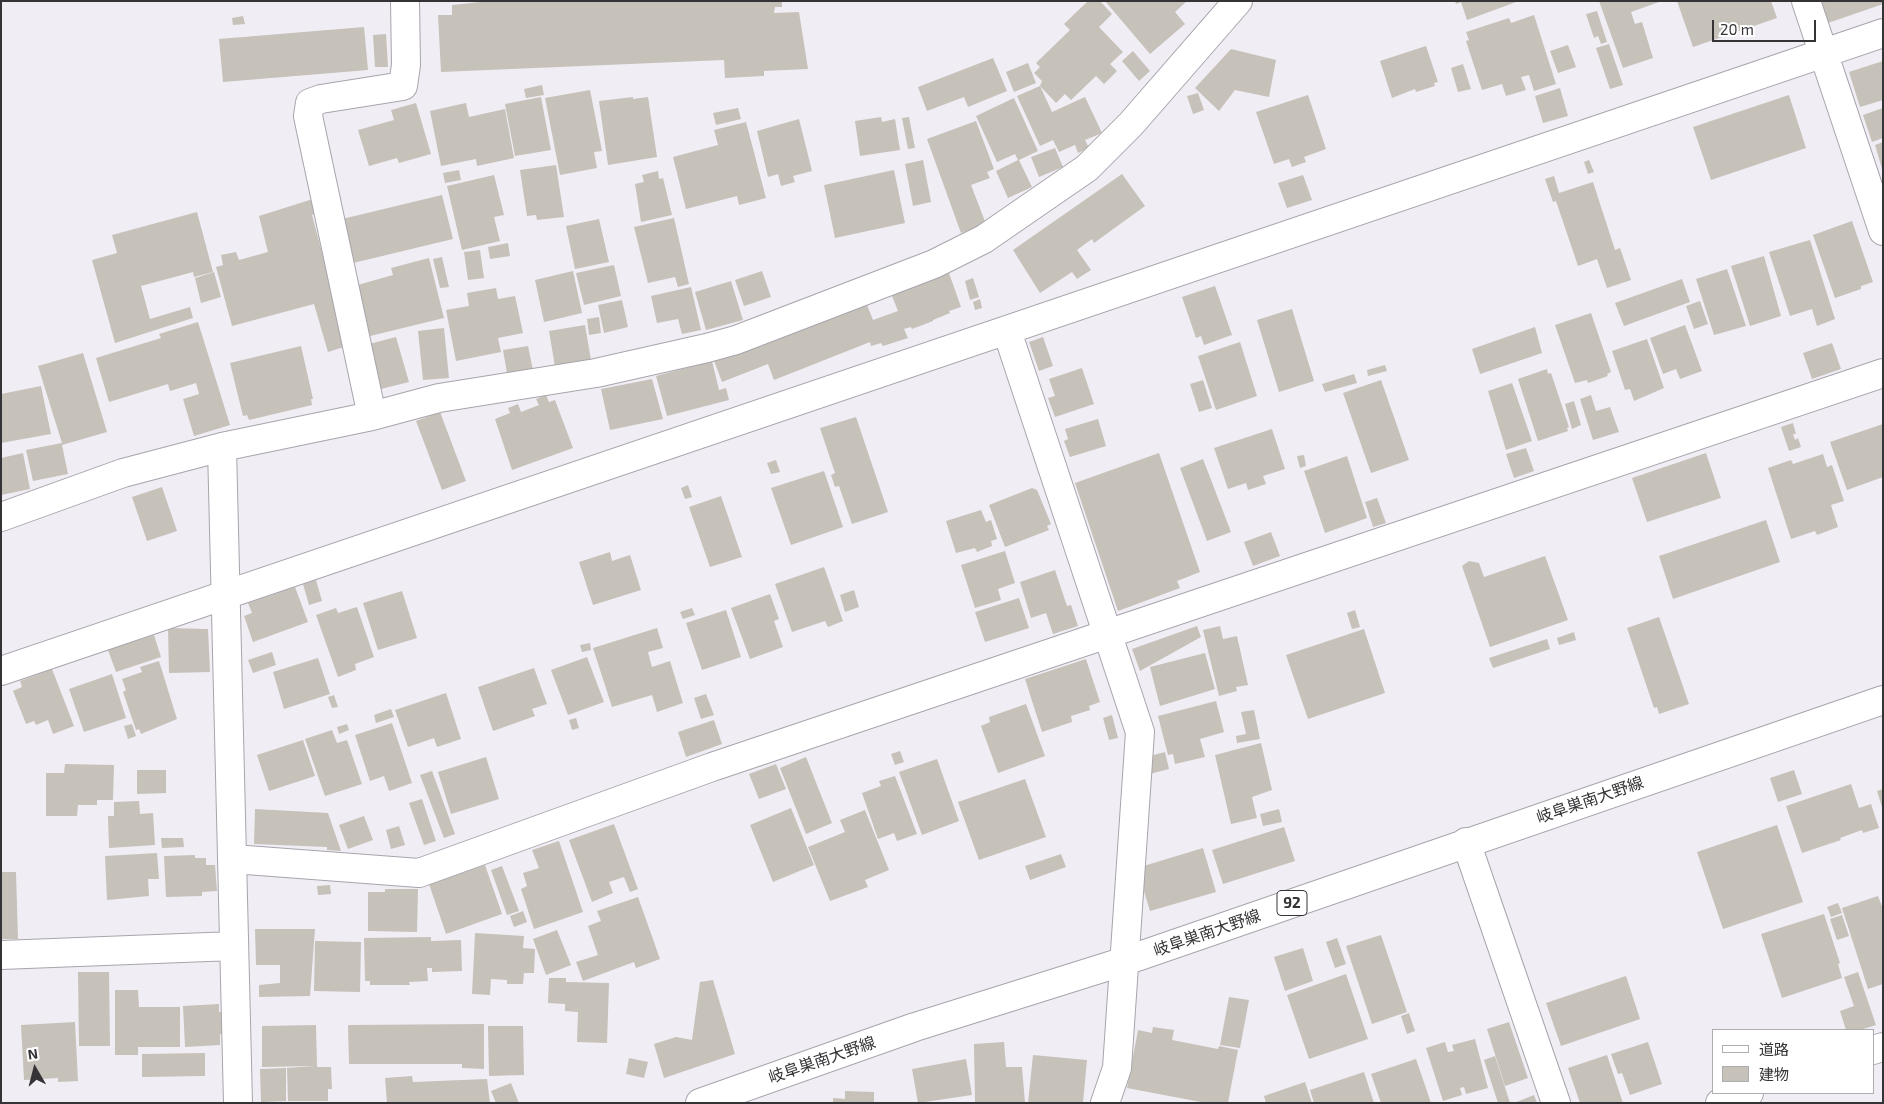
<!DOCTYPE html>
<html>
<head>
<meta charset="utf-8">
<style>
  body { margin:0 }
  #map { position:relative; width:1884px; height:1104px; overflow:hidden; background:#f1edf5; font-family:"Exo 2","Noto Sans JP",sans-serif }
  canvas { display:block }
  .frame { position:absolute; inset:0; border:2px solid #353336; pointer-events:none }
  .legend { position:absolute; left:1712px; top:1029px; width:162px; height:65px; box-sizing:border-box; background:#fff; border:1px solid #aeadaf; margin:0; padding:6px 9px; list-style:none; font-size:15px; color:#353336 }
  .legend li { display:flex; align-items:center; gap:10px; height:25px }
  .legend b { width:25px; border:1px solid #aeadaf }
  .north { position:absolute; left:10px; top:1044px; width:50px; height:50px; -webkit-text-stroke:4px #fff; paint-order:stroke; rotate:352deg; font-size:14px; font-weight:700; line-height:20px; text-align:center; color:#353336 }
  .north::after { content:''; display:block; margin:auto; width:18px; height:22px; background:#353336; clip-path:polygon(50% 0,100% 100%,50% 72%,0 100%) }
  .scale { position:absolute; left:1712px; top:20px; width:104px; height:22px; box-sizing:border-box; border:2px solid #353336; border-top:0; padding-left:6px; font-size:15px; line-height:18px; white-space:nowrap; color:#353336; -webkit-text-stroke:4px #fff; paint-order:stroke }
</style>
</head>
<body>
<div id="map">
<canvas width="1884" height="1104"></canvas>
<div class="frame"></div>
<ul class="legend">
<li><b style="height:6px;background:#fff"></b>道路</li>
<li><b style="height:14px;background:#c6c1b9"></b>建物</li>
</ul>
<div class="north">N</div>
<div class="scale">20 m</div>
</div>
<script>
const ctx = document.querySelector('canvas').getContext('2d');
ctx.lineJoin = 'round';
function paint(path, color) { ctx.fillStyle = color; ctx.fill(path, 'evenodd'); }
const toPath = rows => new Path2D(rows.map(r => 'M' + r).join(''));
function stroke(path, color, width, dash) { ctx.strokeStyle = color; ctx.lineWidth = width; ctx.lineCap = dash ? 'butt' : 'round'; ctx.setLineDash(dash || []); ctx.stroke(path); }
function drawText(font, color, halo, rows, align = 'center') {
  ctx.font = font + ' "Exo 2","Noto Sans JP",sans-serif'; ctx.lineWidth = 4.5; ctx.setLineDash([]); ctx.textBaseline = 'middle'; ctx.strokeStyle = halo; ctx.fillStyle = color; for (const [text, x, y, turn = 0] of rows) {
    ctx.save(); ctx.translate(x, y); ctx.rotate((+turn || 0) * Math.PI / 180); ctx.textAlign = isNaN(turn) ? turn : align; if (halo) ctx.strokeText(text, 0, 0); ctx.fillText(text, 0, 0); ctx.restore();
  }
}
paint(toPath([
  [490,1,782,1,782,7,775,7,774,13,799,12,808,69,764,71,764,76,725,78,724,60,441,72,438,15,452,15,452,5],
  [1088,1,1100,1,1112,14,1099,27,1123,52,1110,64,1117,71,1104,84,1096,76,1071,100,1065,94,1056,103,1040,86,1052,112,1085,97,1102,133,1085,140,1089,148,1078,153,1075,145,1059,152,1053,140,1040,146,1017,96,1040,86,1042,81,1034,73,1040,67,1036,63,1070,30,1064,24],
  [1105,1,1187,1,1175,12,1185,24,1150,54],
  [1455,1,1519,1,1467,20,1461,2,1456,4],
  [1599,1,1662,1,1631,12,1635,24,1642,22,1653,58,1623,68],
  [1677,1,1771,1,1777,18,1693,47],
  [1821,1,1883,1,1883,4,1828,23],
  [1597,11,1607,42,1601,44,1598,36,1594,38,1586,14],
  [1534,15,1556,84,1534,91,1529,75,1521,77,1526,90,1506,96,1502,84,1482,90,1466,41,1469,40,1466,32,1509,18,1511,23],
  [243,16,245,24,233,25,232,18],
  [364,27,368,70,223,82,219,39],
  [386,34,388,67,375,67,373,35],
  [1609,44,1623,85,1610,89,1596,48],
  [1568,45,1576,67,1558,73,1550,51],
  [1426,46,1438,82,1434,83,1435,86,1416,92,1415,89,1392,98,1380,61],
  [1231,49,1276,60,1269,97,1235,90,1219,111,1195,88],
  [1133,51,1150,71,1139,81,1122,61],
  [993,58,1007,91,968,107,964,97,927,111,918,87],
  [1883,61,1883,100,1860,107,1849,72],
  [1028,63,1036,83,1014,92,1006,72],
  [1463,64,1471,89,1458,92,1451,68],
  [542,85,544,95,526,98,524,89],
  [1560,88,1568,116,1543,123,1535,96],
  [590,90,602,151,594,152,597,168,560,175,545,98],
  [1198,93,1204,110,1193,114,1187,96],
  [1308,95,1326,149,1304,157,1306,162,1292,167,1289,159,1274,164,1256,112],
  [1789,95,1806,148,1711,180,1693,127],
  [541,97,551,150,515,156,505,104],
  [633,97,633,99,648,97,657,157,608,165,599,101],
  [1014,98,1038,151,1019,160,1032,187,1008,198,996,171,1018,160,1015,154,997,162,976,116],
  [416,103,431,154,399,163,397,158,369,166,358,130,394,120,391,110],
  [466,103,469,117,505,109,514,158,477,166,476,159,441,166,430,111],
  [738,108,741,119,716,125,713,113],
  [1883,108,1883,138,1872,142,1863,115],
  [881,117,882,122,895,119,900,150,860,156,855,121],
  [909,117,915,148,908,149,902,118],
  [799,119,812,171,793,176,795,182,781,186,778,174,768,177,757,131],
  [976,121,994,169,987,172,990,178,971,185,986,224,961,233,927,139],
  [746,122,766,198,739,205,737,196,686,209,673,157,718,145,714,130],
  [1883,142,1883,169,1882,169,1875,145],
  [1055,148,1063,167,1039,177,1031,157],
  [923,160,931,202,913,206,905,164],
  [1589,160,1594,172,1588,174,1584,162],
  [556,165,564,217,537,220,536,215,527,216,520,170],
  [459,170,461,180,445,183,443,173],
  [894,170,905,223,835,238,824,185],
  [658,171,659,179,663,178,672,215,641,222,635,184,644,182,642,175],
  [1122,174,1145,206,1094,243,1092,239,1077,250,1091,270,1077,279,1072,272,1040,293,1013,250],
  [494,175,504,215,494,217,500,241,462,250,447,186],
  [1303,175,1312,200,1287,208,1278,183],
  [1554,176,1559,193,1593,182,1615,250,1620,248,1631,280,1607,288,1597,259,1578,266,1556,201,1553,202,1545,179],
  [442,195,453,239,349,264,338,220],
  [313,199,317,213,312,215,347,346,328,352,314,304,232,326,216,267,223,265,221,255,236,252,239,260,268,252,259,216],
  [197,212,213,272,194,277,193,272,141,286,150,319,190,307,193,318,115,343,92,260,117,253,112,235],
  [674,218,689,284,678,287,675,277,648,283,634,227],
  [599,219,609,262,575,269,566,226],
  [1852,221,1873,282,1861,286,1861,289,1835,298,1813,235],
  [1810,240,1835,319,1817,326,1812,309,1790,316,1769,252],
  [508,243,510,256,490,259,488,247],
  [480,250,484,278,468,280,464,252],
  [1764,256,1781,316,1750,326,1731,266],
  [442,257,449,287,440,288,433,259],
  [429,258,444,318,366,337,354,286,393,275,391,268],
  [614,265,621,296,584,305,576,273],
  [1727,269,1746,326,1714,335,1696,279],
  [573,271,582,313,544,322,535,280],
  [762,271,771,297,744,306,735,280],
  [214,272,221,297,201,303,195,278],
  [949,273,961,307,949,311,950,313,933,320,933,321,912,329,911,327,904,329,908,338,883,346,881,343,871,346,870,342,774,380,768,364,722,382,713,358,865,300,873,320,898,311,892,296,899,292],
  [973,278,979,297,970,300,965,281],
  [1682,279,1690,302,1624,326,1615,303],
  [731,281,743,320,706,330,695,292],
  [1215,286,1232,335,1204,345,1201,336,1196,338,1182,297],
  [691,287,701,330,682,334,678,319,657,323,651,296],
  [496,288,498,299,515,296,523,333,498,338,501,352,456,361,446,310,469,306,467,293],
  [980,299,982,308,975,310,973,302],
  [622,300,628,327,604,333,598,305],
  [1700,301,1708,324,1694,329,1686,306],
  [1292,309,1314,381,1279,392,1257,320],
  [1591,313,1611,372,1607,374,1608,376,1588,383,1587,380,1575,383,1555,325],
  [599,317,601,333,589,335,587,319],
  [198,322,230,425,194,436,183,399,199,394,196,383,170,391,168,384,109,402,96,358,161,338,159,334],
  [585,325,591,360,555,367,549,331],
  [1685,325,1702,371,1680,379,1676,369,1663,374,1650,338],
  [1535,327,1542,353,1480,374,1472,349],
  [444,328,449,378,423,380,418,331],
  [396,337,409,382,381,389,369,344],
  [1043,337,1053,366,1039,371,1029,342],
  [1647,339,1664,388,1634,401,1630,389,1625,390,1612,351],
  [1240,342,1257,396,1216,410,1198,356],
  [1832,343,1841,369,1812,379,1803,353],
  [301,346,313,399,311,399,312,405,249,420,247,415,243,416,230,363],
  [528,346,533,370,507,373,503,350],
  [83,353,107,432,62,445,68,474,33,481,26,450,62,443,38,366],
  [712,361,719,390,726,388,729,400,667,416,656,376],
  [1385,365,1387,371,1368,376,1367,370],
  [1082,368,1094,404,1055,417,1048,398,1055,396,1049,379],
  [1547,369,1548,374,1551,373,1569,427,1567,428,1568,431,1538,441,1518,379],
  [1354,374,1357,383,1325,392,1322,384],
  [652,379,663,419,610,430,601,389],
  [1203,380,1212,408,1199,412,1190,384],
  [1381,380,1409,460,1371,473,1343,393],
  [1512,383,1532,441,1506,450,1488,391],
  [41,386,51,434,1,443,1,394],
  [546,395,549,402,555,400,573,448,512,470,495,419,510,413,508,408,518,404,521,412,539,405,536,399],
  [1591,395,1596,411,1610,407,1619,432,1593,440,1580,399],
  [1574,401,1581,425,1572,429,1565,404],
  [440,412,466,481,442,490,416,421],
  [856,417,888,512,852,524,839,486,835,487,831,475,835,473,820,428],
  [1098,419,1106,446,1070,457,1064,441,1068,439,1065,429],
  [1793,423,1796,434,1793,434,1795,440,1798,438,1801,447,1789,451,1781,427],
  [1883,424,1883,477,1847,490,1830,442],
  [1272,429,1285,469,1263,476,1266,484,1248,490,1246,483,1228,489,1214,448],
  [1526,448,1534,471,1514,478,1506,454],
  [23,453,30,489,1,495,1,458],
  [1159,453,1200,572,1177,581,1180,588,1118,611,1075,483],
  [1706,453,1721,498,1647,522,1632,478],
  [1823,454,1827,467,1832,465,1844,501,1831,505,1838,527,1817,535,1815,531,1791,539,1768,468,1791,460,1793,464],
  [1304,455,1306,466,1300,468,1297,456],
  [1347,456,1367,518,1325,533,1304,471],
  [1203,459,1231,532,1207,541,1180,468],
  [776,460,780,472,771,474,767,463],
  [824,471,843,527,791,545,771,488],
  [688,485,692,497,685,499,681,488],
  [162,487,177,531,147,541,132,497],
  [1032,488,1037,490,1051,524,1047,526,1049,530,1005,547,989,505],
  [721,496,742,557,710,567,689,507],
  [1377,498,1386,523,1373,527,1365,502],
  [981,510,986,522,991,520,997,539,991,541,992,546,977,552,975,548,956,553,946,521],
  [1766,520,1780,562,1673,599,1659,556],
  [1271,532,1280,556,1253,566,1244,542],
  [1005,551,1015,583,998,589,1001,600,975,608,961,565],
  [610,552,612,561,630,555,641,590,593,605,579,562],
  [1545,556,1568,620,1490,647,1462,566,1469,561,1479,563,1484,577],
  [824,567,843,621,828,627,825,621,792,632,775,584],
  [1055,570,1067,606,1071,605,1078,626,1053,634,1046,613,1031,618,1020,582],
  [316,580,322,601,309,605,303,584],
  [295,587,308,622,253,642,244,616,252,613,248,603],
  [854,590,859,607,845,612,840,595],
  [402,591,417,638,378,650,363,603],
  [770,594,779,619,774,621,783,647,750,659,731,608],
  [1019,598,1029,628,985,642,975,612],
  [357,607,374,657,355,664,356,670,338,677,316,615,336,608,338,613],
  [692,608,695,615,683,619,680,612],
  [726,610,741,657,702,670,686,623],
  [1355,610,1360,627,1352,629,1347,613],
  [1659,617,1689,704,1659,714,1657,707,1654,708,1627,628],
  [1197,626,1201,637,1140,671,1132,649],
  [1220,626,1223,639,1237,636,1248,685,1236,687,1237,691,1219,696,1203,630],
  [168,628,208,629,210,672,169,673],
  [657,628,663,648,648,652,652,667,670,661,683,703,657,712,652,695,612,707,593,648],
  [1364,629,1385,693,1308,719,1286,655],
  [1574,632,1576,640,1559,645,1557,638],
  [154,635,161,657,116,672,108,650],
  [1547,639,1550,649,1493,668,1489,658],
  [590,643,591,650,582,652,580,645],
  [272,652,276,665,253,673,248,660],
  [1205,653,1215,689,1160,706,1150,667],
  [587,657,604,702,568,715,551,670],
  [318,658,330,694,284,709,273,672],
  [1086,659,1100,702,1089,706,1090,710,1071,716,1072,722,1042,732,1025,679],
  [159,661,177,719,141,734,139,729,136,730,123,692,126,690,122,679,142,672,140,667],
  [534,668,547,704,532,709,535,716,493,731,478,687],
  [52,669,74,726,53,734,48,720,36,725,34,721,26,724,13,691,22,687,20,681],
  [112,674,126,718,84,732,69,689],
  [446,693,461,739,437,747,434,738,408,747,395,710],
  [706,694,714,715,701,719,694,698],
  [334,695,338,707,332,708,328,697],
  [1216,701,1224,732,1200,739,1205,757,1175,764,1173,754,1168,755,1158,716],
  [1026,704,1045,756,998,773,981,726,990,722,989,717],
  [391,709,394,717,376,723,374,715],
  [1254,710,1260,739,1237,743,1236,736,1246,734,1241,712],
  [1112,715,1118,738,1109,740,1103,718],
  [576,718,579,728,572,730,569,720],
  [714,720,722,744,686,757,678,732],
  [392,723,412,783,389,791,384,776,370,781,355,735],
  [132,724,136,736,128,739,124,726],
  [347,724,349,730,339,734,337,727],
  [332,730,337,743,347,740,362,784,325,796,305,739],
  [303,740,315,776,269,791,257,755],
  [1261,743,1272,790,1252,797,1257,818,1231,824,1215,755],
  [900,751,904,762,895,765,891,754],
  [1165,752,1169,769,1150,774,1150,756],
  [486,757,499,799,451,814,438,772],
  [806,757,832,823,806,834,780,768],
  [937,759,959,821,922,835,899,772],
  [65,764,114,765,113,800,97,800,97,805,78,805,77,816,46,816,46,773,64,773],
  [776,764,786,789,759,799,749,774],
  [137,770,166,770,166,793,137,794],
  [1794,770,1802,794,1778,802,1770,778],
  [432,771,455,834,444,838,420,775],
  [895,776,917,834,897,841,894,833,878,839,862,793,881,786,879,781],
  [1025,779,1046,837,979,860,958,802],
  [1851,784,1859,808,1871,804,1879,828,1863,833,1862,830,1840,838,1841,840,1802,853,1786,806],
  [1883,789,1883,807,1882,807,1877,791],
  [422,799,436,841,424,845,409,803],
  [139,801,140,814,153,813,155,845,109,848,108,816,114,816,114,802],
  [791,808,814,865,773,882,750,825],
  [255,809,328,813,341,851,327,850,327,847,254,844],
  [1279,809,1282,822,1263,826,1260,814],
  [865,810,889,870,865,880,868,887,830,901,808,847,845,832,840,820],
  [364,816,373,840,348,849,339,825],
  [614,824,638,889,630,892,624,877,609,882,613,893,592,902,569,840],
  [1777,825,1803,902,1723,929,1697,852],
  [399,826,405,845,391,849,386,830],
  [1284,827,1295,861,1223,884,1212,850],
  [161,838,183,838,184,847,162,848],
  [559,841,583,912,534,929,521,889,527,886,523,873,539,868,532,850],
  [1203,848,1216,892,1150,911,1137,868],
  [157,853,159,879,148,879,149,896,107,900,105,856],
  [1061,854,1066,867,1030,880,1025,866],
  [195,855,195,858,206,858,206,865,215,865,217,891,202,892,202,896,166,897,164,856],
  [485,865,502,914,446,934,429,884],
  [502,866,519,911,507,915,491,870],
  [1,872,16,872,18,939,1,939],
  [330,885,331,894,318,895,317,886],
  [385,889,418,889,417,932,368,931,368,892,385,892],
  [1878,896,1883,909,1883,984,1868,989,1842,908],
  [638,897,660,959,636,968,634,962,583,981,576,962,598,955,588,926,601,921,597,911],
  [1838,903,1842,913,1831,917,1827,907],
  [523,911,527,922,514,927,510,916],
  [1824,914,1840,963,1838,964,1842,978,1782,998,1761,934],
  [1842,915,1849,936,1837,940,1830,919],
  [255,929,315,929,310,996,259,997,259,985,280,983,280,965,256,965],
  [557,930,571,965,546,975,533,939],
  [475,933,524,936,523,948,535,949,534,973,524,973,523,984,507,984,507,980,491,979,490,995,472,994],
  [1381,935,1407,1012,1372,1024,1346,946],
  [431,937,431,941,461,940,462,971,432,972,432,968,427,968,428,981,409,982,410,985,370,985,370,981,365,981,364,938],
  [1337,938,1346,964,1335,968,1326,942],
  [315,941,361,942,360,992,314,991],
  [1303,948,1313,981,1285,991,1274,957],
  [78,972,109,972,110,1046,79,1046],
  [1858,972,1876,1025,1860,1030,1846,1030,1840,1011,1854,1006,1844,977],
  [1346,974,1368,1039,1309,1059,1287,995],
  [1626,976,1640,1019,1561,1046,1546,1003],
  [549,978,566,978,566,982,609,983,607,1043,577,1042,578,1012,565,1011,565,1004,548,1003],
  [713,980,735,1054,664,1078,654,1044,676,1037,692,1040,700,982],
  [115,990,138,990,139,1007,180,1007,180,1047,138,1047,138,1055,115,1055],
  [1229,997,1249,1000,1240,1048,1220,1045],
  [219,1004,219,1012,224,1012,224,1034,220,1034,220,1045,185,1047,183,1006],
  [1409,1013,1415,1031,1407,1034,1401,1016],
  [75,1022,78,1081,58,1082,58,1078,24,1080,21,1025],
  [1509,1022,1528,1078,1505,1086,1487,1029],
  [484,1024,484,1069,462,1068,462,1064,349,1064,348,1025],
  [316,1025,317,1067,331,1067,332,1089,328,1089,328,1101,288,1101,287,1068,315,1066,262,1067,262,1026],
  [488,1026,523,1026,524,1075,489,1076],
  [1153,1027,1174,1030,1172,1040,1218,1049,1219,1046,1238,1050,1228,1103,1206,1103,1127,1088,1138,1030,1152,1033],
  [1475,1039,1488,1088,1466,1094,1464,1087,1460,1088,1462,1095,1443,1101,1426,1048,1445,1042,1448,1052,1454,1051,1452,1045],
  [1004,1042,1006,1067,1022,1067,1025,1103,975,1103,974,1044],
  [1648,1042,1662,1084,1630,1095,1622,1073,1618,1074,1611,1054],
  [205,1053,205,1076,142,1077,142,1054],
  [1033,1055,1087,1060,1083,1103,1028,1103],
  [1607,1055,1623,1103,1580,1103,1568,1068],
  [1495,1056,1510,1103,1498,1103,1484,1060],
  [629,1058,648,1062,644,1078,626,1074],
  [966,1059,972,1095,918,1103,912,1069],
  [1416,1059,1431,1103,1381,1103,1371,1074],
  [286,1068,286,1101,261,1102,260,1069],
  [1364,1072,1374,1103,1314,1103,1310,1090],
  [412,1076,413,1082,487,1079,490,1103,387,1103,385,1078],
  [1305,1082,1312,1103,1266,1103,1264,1096],
  [511,1083,519,1103,496,1103,491,1091],
  [845,1091,874,1092,874,1103,833,1103,833,1098,845,1099],
  [1534,1095,1537,1103,1514,1103]
]), '#c6c1b9');
const street = toPath([
  [1806,1,1883,231],
  [1007,331,1140,732,1117,1068,1105,1103],
  [372,416,308,116,310,103,321,99,403,86,406,65,405,1],
  [222,447,238,1103],
  [1,517,123,473,222,447,372,416,439,398,596,373,707,348,736,340,934,264,984,239,1087,168,1131,124,1238,1],
  [1,671,1883,33],
  [1466,842,1556,1103],
  [233,859,419,873,712,767,1883,373],
  [1,955,234,946],
  [1873,1050,1883,1047],
  [1720,1103,1749,1093]
]);
const primary = toPath([
  [700,1103,915,1027,1125,961,1883,700]
]);
stroke(street, '#a8a4ac', 30);
stroke(primary, '#a8a4ac', 30);
stroke(street, '#fff', 28);
stroke(primary, '#fff', 28);
for (const [x, y, w] of [
  [1292,903,30]
]) { const box = new Path2D(); box.roundRect(x - w / 2, y - 12.5, w, 25, 4); ctx.fillStyle = '#fff'; ctx.fill(box); stroke(box, '#353336', 1); }
drawText('bold 15px', '#353336', null, [
  ["92",1292,903]
]);
drawText('16px', '#353336', '#fff', [
  ["岐阜巣南大野線",1590,800,-19],
  ["岐阜巣南大野線",1207,933,-19],
  ["岐阜巣南大野線",822,1060,-19]
]);
</script>
</body>
</html>
